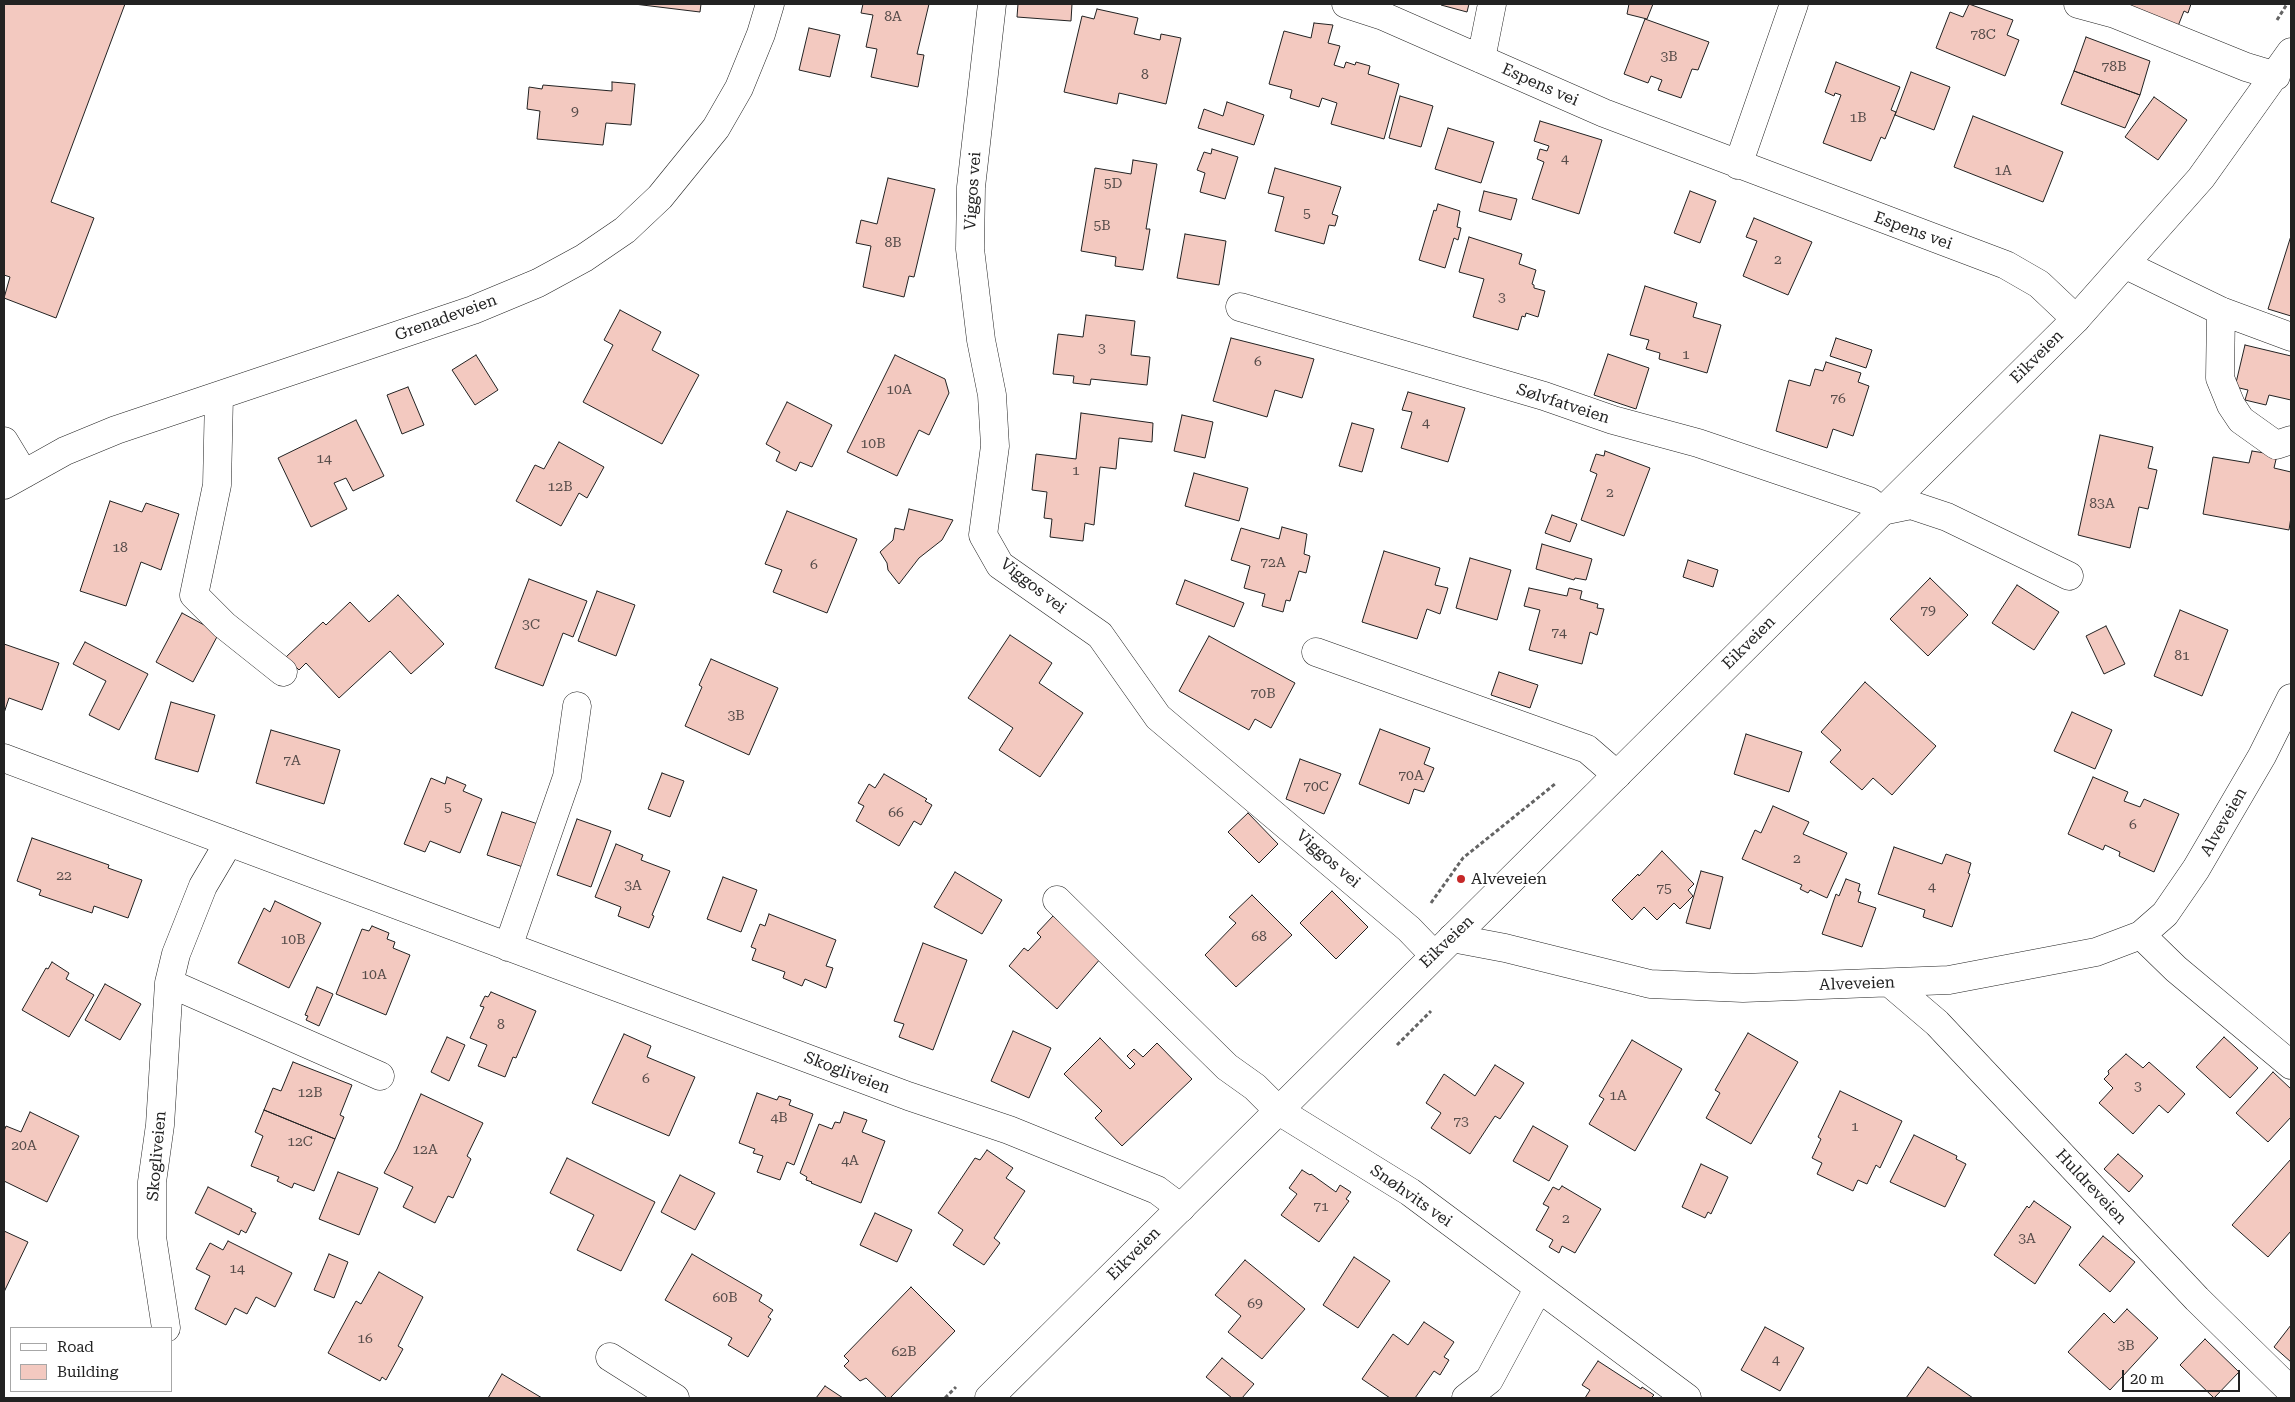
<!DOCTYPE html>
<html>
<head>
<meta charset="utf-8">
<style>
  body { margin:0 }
  #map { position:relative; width:2295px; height:1402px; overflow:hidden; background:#fff; font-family:"Roboto Serif",serif }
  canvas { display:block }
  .frame { position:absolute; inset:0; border:5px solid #222; pointer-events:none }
  .legend { position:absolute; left:10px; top:1327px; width:162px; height:65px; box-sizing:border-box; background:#fff; border:1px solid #a7a7a7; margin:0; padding:6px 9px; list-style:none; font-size:15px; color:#222 }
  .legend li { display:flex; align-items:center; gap:10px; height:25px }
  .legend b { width:25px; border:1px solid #a7a7a7 }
  .scale { position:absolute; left:2122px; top:1370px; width:118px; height:22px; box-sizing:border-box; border:2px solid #222; border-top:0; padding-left:6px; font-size:15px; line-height:18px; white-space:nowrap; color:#222; -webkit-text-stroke:4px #fff; paint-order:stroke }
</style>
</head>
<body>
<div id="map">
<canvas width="2295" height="1402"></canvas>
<div class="frame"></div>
<ul class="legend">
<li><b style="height:6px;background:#fff"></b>Road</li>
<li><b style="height:14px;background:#f3c9c0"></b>Building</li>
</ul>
<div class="scale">20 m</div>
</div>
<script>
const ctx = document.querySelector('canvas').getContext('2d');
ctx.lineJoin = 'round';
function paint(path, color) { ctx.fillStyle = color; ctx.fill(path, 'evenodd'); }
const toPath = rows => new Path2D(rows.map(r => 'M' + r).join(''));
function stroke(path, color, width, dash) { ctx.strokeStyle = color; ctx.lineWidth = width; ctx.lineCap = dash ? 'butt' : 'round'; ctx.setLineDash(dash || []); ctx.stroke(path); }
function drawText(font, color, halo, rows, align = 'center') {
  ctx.font = font + ' "Roboto Serif",serif'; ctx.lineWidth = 4; ctx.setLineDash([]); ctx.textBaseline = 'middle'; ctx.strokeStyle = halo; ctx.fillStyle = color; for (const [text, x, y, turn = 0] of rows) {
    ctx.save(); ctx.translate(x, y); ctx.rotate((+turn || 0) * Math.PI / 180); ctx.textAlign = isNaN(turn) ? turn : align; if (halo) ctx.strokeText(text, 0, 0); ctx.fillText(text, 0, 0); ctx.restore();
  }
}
const building = toPath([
  [4,4,125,4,51,202,94,218,56,318,4,298,10,277,4,275,4,4],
  [634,4,701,4,700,12,634,4],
  [863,4,929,4,917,54,924,55,918,87,871,77,877,49,866,47,873,15,861,13,863,4],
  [1018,4,1072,4,1071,21,1017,17,1018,4],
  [1442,4,1469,4,1467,12,1441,5,1442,4],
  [1629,4,1653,4,1647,19,1627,14,1629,4],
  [1969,4,2013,20,2007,35,2019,40,2005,76,1936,48,1950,12,1963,17,1969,4],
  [2120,4,2191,4,2188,13,2184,11,2178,26,2120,4],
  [1097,9,1138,18,1134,34,1160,40,1161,34,1181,38,1166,104,1119,93,1117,104,1064,92,1082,16,1094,19,1097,9],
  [1645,19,1709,42,1698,70,1692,69,1681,98,1658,90,1662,80,1651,76,1648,83,1624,74,1645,19],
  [1314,23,1333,25,1328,43,1340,46,1334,65,1344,68,1346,62,1355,65,1356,62,1370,66,1368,74,1399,84,1384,139,1331,124,1337,103,1322,98,1319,107,1290,98,1292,90,1269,84,1284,31,1311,38,1314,23],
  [809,28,840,35,830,77,799,70,809,28],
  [2086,37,2150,61,2140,95,2074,71,2086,37],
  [1836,62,1900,87,1891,110,1896,112,1885,139,1881,137,1871,161,1823,143,1841,95,1835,93,1834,96,1825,92,1836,62],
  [2074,71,2140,95,2125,128,2061,104,2074,71],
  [1911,72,1950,87,1934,130,1895,115,1911,72],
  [612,82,635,84,631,125,606,123,603,145,537,139,540,111,527,109,529,87,542,89,543,85,612,91,612,82],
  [1400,96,1433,106,1421,147,1389,138,1400,96],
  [2154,97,2187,120,2158,160,2125,137,2154,97],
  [1227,102,1264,115,1254,145,1198,128,1204,109,1223,116,1227,102],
  [1973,116,2063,152,2043,202,1954,167,1973,116],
  [1540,121,1602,140,1579,214,1532,199,1544,162,1537,159,1540,149,1547,151,1549,146,1534,141,1540,121],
  [1448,128,1494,142,1481,183,1435,169,1448,128],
  [1212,149,1238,157,1225,199,1200,192,1205,173,1197,170,1204,152,1211,154,1212,149],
  [1133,160,1157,164,1146,229,1150,229,1143,270,1115,266,1116,257,1081,251,1095,168,1131,174,1133,160],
  [1275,168,1341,187,1332,214,1338,216,1335,226,1329,225,1324,244,1275,231,1284,197,1268,193,1275,168],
  [888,178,935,189,914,277,909,276,904,297,863,287,871,246,856,243,861,220,877,224,888,178],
  [1484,191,1517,199,1511,220,1479,211,1484,191],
  [1690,191,1716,201,1700,243,1674,233,1690,191],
  [1438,204,1460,211,1457,227,1461,228,1458,240,1454,238,1445,268,1419,260,1434,210,1436,211,1438,204],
  [1754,218,1812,242,1788,295,1743,276,1757,241,1746,237,1754,218],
  [1185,234,1226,241,1219,285,1177,278,1185,234],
  [1469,237,1522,254,1519,264,1536,270,1532,284,1534,285,1534,288,1545,291,1538,317,1526,313,1525,317,1522,316,1518,330,1473,317,1484,279,1459,272,1469,237],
  [2290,239,2291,240,2291,316,2268,309,2290,239],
  [1645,286,1697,303,1693,317,1721,325,1707,373,1659,359,1660,353,1646,349,1649,340,1630,335,1645,286],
  [620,310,661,332,652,350,699,375,662,444,583,402,613,345,604,340,620,310],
  [1086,315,1135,321,1131,355,1150,357,1147,385,1091,379,1090,385,1073,383,1074,376,1053,374,1058,334,1083,337,1086,315],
  [1231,338,1314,359,1302,398,1275,390,1267,417,1213,401,1231,338],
  [1836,338,1872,350,1866,368,1830,356,1836,338],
  [2245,345,2291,356,2291,400,2269,395,2266,405,2245,400,2248,390,2235,387,2245,345],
  [1608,354,1649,368,1636,409,1594,395,1608,354],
  [476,355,498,390,475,405,452,370,476,355],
  [895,355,945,379,949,393,929,435,919,430,897,476,847,452,895,355],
  [1826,362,1861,373,1858,382,1869,386,1853,436,1833,429,1827,448,1776,431,1789,380,1810,386,1815,369,1823,371,1826,362],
  [408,387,424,425,402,434,387,395,408,387],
  [1408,392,1465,408,1448,462,1401,448,1412,412,1402,410,1408,392],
  [787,402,832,425,812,467,800,462,796,471,776,461,780,452,766,444,787,402],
  [1081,413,1153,423,1152,442,1119,438,1116,469,1100,467,1094,525,1085,523,1083,541,1050,537,1052,519,1044,518,1047,492,1032,490,1036,454,1076,459,1081,413],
  [1182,415,1213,422,1205,458,1174,451,1182,415],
  [356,420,384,476,353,491,346,478,334,483,347,509,311,527,278,458,356,420],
  [1352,423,1374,429,1362,472,1339,466,1352,423],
  [2100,435,2153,447,2148,468,2157,470,2148,509,2139,507,2130,548,2078,535,2100,435],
  [559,442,604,467,587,498,579,493,561,526,516,501,535,465,544,469,559,442],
  [1605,451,1650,468,1624,536,1581,520,1597,474,1590,471,1596,454,1604,456,1605,451],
  [2252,451,2277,455,2274,468,2291,472,2291,517,2289,530,2203,514,2213,457,2249,463,2252,451],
  [1194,473,1248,488,1239,521,1185,506,1194,473],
  [110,501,142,512,146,503,179,514,161,570,141,562,126,606,80,591,110,501],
  [909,509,953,520,942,540,919,558,899,584,888,570,887,563,880,552,893,540,895,528,904,530,909,509],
  [787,511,857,539,827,613,773,592,782,570,765,564,787,511],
  [1552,515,1577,524,1570,542,1545,533,1552,515],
  [1282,527,1307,534,1304,554,1310,556,1306,573,1299,571,1290,601,1286,600,1283,612,1262,606,1265,594,1244,588,1250,566,1231,560,1241,528,1279,539,1282,527],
  [1542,544,1592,559,1586,580,1575,578,1574,580,1536,569,1542,544],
  [1384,551,1440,568,1435,585,1448,588,1440,614,1427,609,1417,639,1362,622,1384,551],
  [1470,558,1511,570,1497,620,1456,608,1470,558],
  [1688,560,1718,570,1713,587,1683,577,1688,560],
  [1930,578,1968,615,1928,656,1890,619,1930,578],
  [529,579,587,601,573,637,563,633,543,686,495,668,529,579],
  [1185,580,1244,603,1234,627,1176,604,1185,580],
  [2017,585,2059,612,2034,650,1992,623,2017,585],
  [1529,588,1567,596,1569,588,1582,591,1580,599,1598,604,1597,608,1604,609,1597,635,1590,632,1582,664,1529,650,1540,610,1524,606,1529,588],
  [597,591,635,605,616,656,578,641,597,591],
  [398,595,444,644,411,674,390,651,339,698,306,663,299,670,286,657,323,622,326,625,350,602,369,622,398,595],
  [2180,610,2228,630,2202,696,2154,676,2180,610],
  [182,613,219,633,193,682,156,662,182,613],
  [2106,626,2125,664,2104,674,2086,636,2106,626],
  [1010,635,1052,663,1039,683,1083,713,1040,777,999,750,1013,728,968,698,1010,635],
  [1209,636,1295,683,1271,728,1255,719,1249,730,1179,691,1209,636],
  [85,642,148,674,119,730,89,715,106,681,73,664,85,642],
  [4,644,59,663,42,710,9,698,4,713,4,644],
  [711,659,778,688,749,755,685,726,702,687,699,685,711,659],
  [1499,672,1538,685,1530,708,1491,695,1499,672],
  [1865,682,1936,746,1892,795,1873,778,1862,790,1830,762,1841,750,1821,732,1865,682],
  [171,702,215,715,198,772,155,759,171,702],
  [2072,712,2112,730,2095,769,2054,751,2072,712],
  [1380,729,1430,748,1424,764,1434,768,1424,792,1414,789,1409,804,1359,784,1380,729],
  [271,730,340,750,324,804,256,783,271,730],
  [1746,734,1802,752,1789,792,1734,774,1746,734],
  [1300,759,1341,774,1324,814,1286,799,1300,759],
  [662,773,684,781,670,817,648,809,662,773],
  [884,774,927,799,925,801,932,805,921,825,914,821,899,846,856,821,864,806,858,803,869,784,875,788,884,774],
  [447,777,466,785,463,791,482,799,460,853,430,841,425,852,404,844,431,778,445,784,447,777],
  [2093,777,2128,792,2124,801,2140,807,2144,799,2179,814,2154,872,2119,856,2120,852,2105,845,2103,850,2068,834,2093,777],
  [1773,806,1809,822,1803,834,1847,853,1827,898,1810,890,1808,893,1800,889,1802,885,1742,859,1755,830,1761,833,1773,806],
  [502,812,538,824,523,867,487,855,502,812],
  [1248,813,1278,844,1259,863,1228,832,1248,813],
  [577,819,611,831,591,887,557,875,577,819],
  [32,838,109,865,108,868,142,880,128,918,94,906,92,913,39,895,41,890,17,881,32,838],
  [616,844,643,855,641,860,670,871,652,915,654,916,649,928,618,916,621,907,595,897,616,844],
  [1894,847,1942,864,1946,854,1971,863,1968,873,1970,874,1952,927,1923,917,1925,910,1878,894,1894,847],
  [1662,851,1694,884,1688,890,1693,896,1680,909,1674,903,1657,920,1644,907,1632,920,1612,900,1638,874,1639,876,1662,851],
  [1701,871,1723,877,1710,929,1686,923,1701,871],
  [955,872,1002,900,982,934,934,907,955,872],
  [723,877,757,890,741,932,707,919,723,877],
  [1846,879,1860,884,1858,891,1861,892,1858,902,1876,908,1862,947,1822,934,1836,894,1839,896,1846,879],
  [1332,891,1368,927,1336,959,1300,923,1332,891],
  [1252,895,1292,935,1236,987,1205,955,1236,923,1229,917,1252,895],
  [275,901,321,923,289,988,238,963,264,908,270,912,275,901],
  [769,914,836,940,826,966,833,968,826,988,805,979,802,986,783,978,785,972,752,960,756,949,751,947,760,924,765,926,769,914],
  [1053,916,1101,958,1057,1009,1009,966,1024,948,1028,951,1041,937,1037,933,1053,916],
  [372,926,389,933,387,939,395,942,393,948,410,955,386,1015,336,994,362,929,369,931,372,926],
  [923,943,967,960,933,1050,899,1037,904,1024,894,1021,923,943],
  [52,962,69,973,66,979,94,995,69,1037,22,1010,46,968,48,969,52,962],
  [105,984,141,1004,120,1040,85,1020,105,984],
  [317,987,333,994,319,1026,306,1020,308,1016,305,1015,317,987],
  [491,992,536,1011,516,1058,513,1057,505,1077,478,1066,487,1045,470,1038,484,1007,480,1006,485,996,488,997,491,992],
  [1013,1031,1051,1048,1029,1098,991,1081,1013,1031],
  [1748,1033,1798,1062,1751,1144,1706,1118,1720,1093,1715,1090,1748,1033],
  [624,1034,651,1046,647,1057,695,1077,669,1136,592,1103,624,1034],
  [447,1037,465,1045,449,1081,431,1072,447,1037],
  [2224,1037,2258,1068,2230,1098,2196,1067,2224,1037],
  [1100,1038,1130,1069,1135,1064,1127,1056,1134,1049,1143,1057,1157,1043,1192,1079,1122,1146,1095,1118,1102,1111,1064,1074,1100,1038],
  [1632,1040,1682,1069,1635,1151,1589,1124,1604,1099,1599,1096,1632,1040],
  [2126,1054,2143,1068,2149,1062,2185,1094,2168,1113,2159,1105,2133,1134,2099,1103,2113,1088,2104,1079,2109,1074,2108,1071,2126,1054],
  [293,1062,352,1085,340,1115,344,1117,335,1139,264,1110,273,1088,281,1091,293,1062],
  [1495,1065,1524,1083,1500,1119,1495,1116,1470,1154,1431,1128,1441,1113,1426,1103,1444,1074,1475,1096,1495,1065],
  [2273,1072,2291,1089,2291,1117,2268,1142,2236,1113,2273,1072],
  [1840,1091,1902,1121,1880,1168,1876,1165,1867,1184,1858,1180,1853,1191,1817,1174,1822,1163,1812,1158,1821,1139,1818,1137,1840,1091],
  [757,1093,777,1100,779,1096,791,1100,789,1105,813,1114,794,1165,787,1162,780,1180,757,1172,763,1156,753,1153,755,1149,739,1143,757,1093],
  [421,1094,483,1123,467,1156,471,1159,453,1198,448,1196,435,1223,403,1207,413,1187,384,1173,397,1149,421,1094],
  [264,1110,335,1139,314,1191,294,1183,292,1188,277,1181,279,1177,251,1166,263,1136,255,1132,264,1110],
  [30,1112,79,1136,47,1202,4,1181,4,1131,6,1126,21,1132,30,1112],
  [844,1112,867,1120,862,1132,885,1141,861,1203,811,1183,812,1182,806,1180,807,1177,800,1173,819,1124,832,1129,835,1122,840,1123,844,1112],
  [1533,1126,1568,1146,1549,1181,1513,1161,1533,1126],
  [1914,1135,1957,1156,1956,1159,1966,1164,1945,1207,1890,1182,1914,1135],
  [987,1150,1013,1168,1006,1178,1025,1191,994,1238,1000,1243,984,1265,953,1245,963,1230,938,1213,975,1158,980,1160,987,1150],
  [2118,1154,2143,1176,2129,1192,2104,1169,2118,1154],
  [567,1158,655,1202,621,1271,577,1250,594,1215,550,1193,567,1158],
  [2291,1159,2291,1231,2268,1257,2232,1225,2291,1159],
  [1701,1164,1728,1177,1711,1214,1708,1212,1705,1218,1682,1207,1701,1164],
  [1302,1170,1310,1175,1311,1174,1336,1192,1340,1185,1351,1192,1346,1199,1349,1201,1319,1242,1281,1215,1297,1194,1289,1188,1302,1170],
  [338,1172,378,1188,359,1235,319,1219,338,1172],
  [680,1175,715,1193,695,1230,661,1212,680,1175],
  [1562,1186,1601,1209,1575,1253,1562,1246,1559,1253,1549,1247,1553,1240,1536,1230,1549,1207,1543,1204,1553,1187,1559,1190,1562,1186],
  [208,1187,252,1209,251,1211,256,1213,246,1233,241,1230,239,1235,195,1213,208,1187],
  [2034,1201,2071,1227,2035,1284,1994,1255,2027,1206,2029,1208,2034,1201],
  [875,1213,912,1230,897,1262,860,1245,875,1213],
  [4,1231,28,1242,4,1292,4,1231],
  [2103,1236,2135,1262,2110,1292,2079,1265,2103,1236],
  [228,1241,292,1273,275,1307,256,1297,247,1314,235,1308,226,1325,195,1309,210,1276,196,1269,210,1243,223,1250,228,1241],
  [329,1254,348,1262,334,1298,314,1290,329,1254],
  [692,1254,762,1295,759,1301,773,1310,768,1317,771,1319,748,1357,728,1345,732,1338,665,1300,692,1254],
  [1354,1257,1390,1281,1358,1328,1323,1305,1354,1257],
  [1245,1260,1305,1309,1262,1359,1228,1332,1241,1316,1215,1295,1245,1260],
  [379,1272,423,1297,398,1346,403,1349,386,1380,382,1377,380,1381,328,1353,356,1301,361,1304,379,1272],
  [911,1287,955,1331,890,1398,887,1398,866,1378,860,1381,844,1366,849,1361,844,1356,911,1287],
  [2127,1309,2158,1338,2110,1390,2068,1352,2104,1313,2114,1323,2127,1309],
  [1424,1322,1454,1342,1444,1357,1449,1360,1440,1375,1434,1371,1415,1398,1390,1398,1362,1379,1393,1334,1408,1345,1424,1322],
  [2291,1325,2291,1362,2274,1347,2291,1325],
  [1765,1327,1804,1348,1780,1391,1741,1370,1765,1327],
  [2205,1339,2239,1372,2214,1398,2180,1365,2205,1339],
  [1222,1358,1254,1384,1242,1398,1232,1398,1206,1377,1222,1358],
  [1598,1361,1641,1389,1642,1387,1654,1395,1651,1398,1585,1398,1590,1390,1582,1385,1598,1361],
  [1928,1367,1973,1398,1906,1398,1928,1367],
  [502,1374,542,1398,488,1398,502,1374],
  [825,1386,843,1398,816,1398,825,1386]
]);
paint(building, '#f3c9c0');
stroke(building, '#222', 1);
const minor = toPath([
  [992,4,971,187,970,249,981,340,992,395,995,446,983,535,1000,565,1100,635,1158,717,1409,929,1434,955],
  [1346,4,1383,16,1604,113,2006,265,2039,284,2076,319],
  [2078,4,2115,14,2246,67,2276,76],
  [1481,59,1492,4],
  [1738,165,1794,4],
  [2126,265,2221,311,2291,337],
  [1240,307,1544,396,1613,420,1698,443,1869,501,1882,511,1911,505,1947,517,2069,576],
  [2221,311,2220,378,2231,405,2241,420,2276,445,2291,440],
  [219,396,217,485,194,595,224,625,283,672],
  [4,441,24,474],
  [4,485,65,451,116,430,473,310,538,283,584,258,625,230,660,197,716,128,739,88,761,34,770,4],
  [1316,652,1587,749,1617,775],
  [4,758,908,1096,1009,1130,1157,1190,1181,1208],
  [1057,900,1227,1067,1255,1087,1279,1111,1410,1192,1687,1398],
  [2141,935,2176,969,2291,1065],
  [1452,938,1505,948,1650,984,1743,988,1949,980,2096,952,2141,935,2165,914,2196,869,2262,756,2291,698],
  [508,947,567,777,577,706],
  [169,983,380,1076],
  [1890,983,1937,1023,2197,1299,2291,1391],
  [166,1328,152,1237,152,1182,160,1125,169,983,176,954,203,886,229,842],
  [610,1357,675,1398],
  [1466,1398,1489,1380,1538,1289]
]);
const major = toPath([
  [989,1398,2076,319,2201,178,2291,52]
]);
stroke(minor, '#222', 29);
stroke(major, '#222', 29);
stroke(toPath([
  [2277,20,2287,4],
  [1431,903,1463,858,1555,784],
  [1397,1045,1431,1011],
  [945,1398,956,1387]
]), '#646464', 3, [4, 2.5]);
stroke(minor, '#fff', 28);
stroke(major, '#fff', 28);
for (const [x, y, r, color] of [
  [1461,879,5,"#c62828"]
]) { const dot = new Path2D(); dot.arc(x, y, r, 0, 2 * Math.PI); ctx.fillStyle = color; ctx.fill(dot); stroke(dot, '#fff', 2); }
drawText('14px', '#564c4a', null, [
  ["8A",893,17],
  ["78C",1983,35],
  ["3B",1669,57],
  ["78B",2114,67],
  ["8",1145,75],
  ["9",575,112],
  ["1B",1858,118],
  ["4",1565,159],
  ["1A",2003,171],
  ["5D",1113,184],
  ["5",1307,214],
  ["5B",1102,226],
  ["8B",893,243],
  ["2",1778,260],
  ["3",1502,298],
  ["3",1102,349],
  ["1",1686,355],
  ["6",1258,362],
  ["10A",899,390],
  ["76",1838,399],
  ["4",1426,423],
  ["10B",873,444],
  ["14",324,459],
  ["1",1076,471],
  ["12B",560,487],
  ["2",1610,493],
  ["83A",2102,504],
  ["18",120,548],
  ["72A",1273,563],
  ["6",814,565],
  ["79",1928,611],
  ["3C",531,625],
  ["74",1559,633],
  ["81",2182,656],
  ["70B",1263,694],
  ["3B",736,716],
  ["7A",292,761],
  ["70A",1411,776],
  ["70C",1316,787],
  ["5",448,808],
  ["66",896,813],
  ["6",2133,825],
  ["2",1797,859],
  ["22",64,876],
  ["3A",633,886],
  ["4",1932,887],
  ["75",1664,889],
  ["68",1259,937],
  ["10B",293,940],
  ["10A",374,975],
  ["8",501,1025],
  ["6",646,1079],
  ["3",2138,1087],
  ["12B",310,1093],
  ["1A",1618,1096],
  ["4B",779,1118],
  ["73",1461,1122],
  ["1",1855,1127],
  ["12C",300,1142],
  ["20A",24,1146],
  ["12A",425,1150],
  ["4A",850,1161],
  ["71",1321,1207],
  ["2",1566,1219],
  ["3A",2027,1239],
  ["14",237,1269],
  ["60B",725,1298],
  ["69",1255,1304],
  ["16",365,1339],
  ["3B",2126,1346],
  ["62B",904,1352],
  ["4",1776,1360]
]);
drawText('16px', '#222', '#fff', [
  ["Espens vei",1540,85,24],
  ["Viggos vei",973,191,-86],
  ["Espens vei",1913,231,20],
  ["Grenadeveien",446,318,-20],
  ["Eikveien",2037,357,-45],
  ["Sølvfatveien",1563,404,18],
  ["Viggos vei",1033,586,38],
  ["Eikveien",1749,643,-45],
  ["Alveveien",2224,822,-60],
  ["Viggos vei",1328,859,41],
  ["Eikveien",1447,942,-44],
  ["Alveveien",1857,984,-2],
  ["Skogliveien",847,1073,21],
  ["Skogliveien",157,1156,-85],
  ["Huldreveien",2091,1187,47],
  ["Snøhvits vei",1411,1196,35],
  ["Eikveien",1134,1254,-45]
]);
drawText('16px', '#222', '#fff', [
  ["Alveveien",1471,879]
], 'left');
</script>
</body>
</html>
